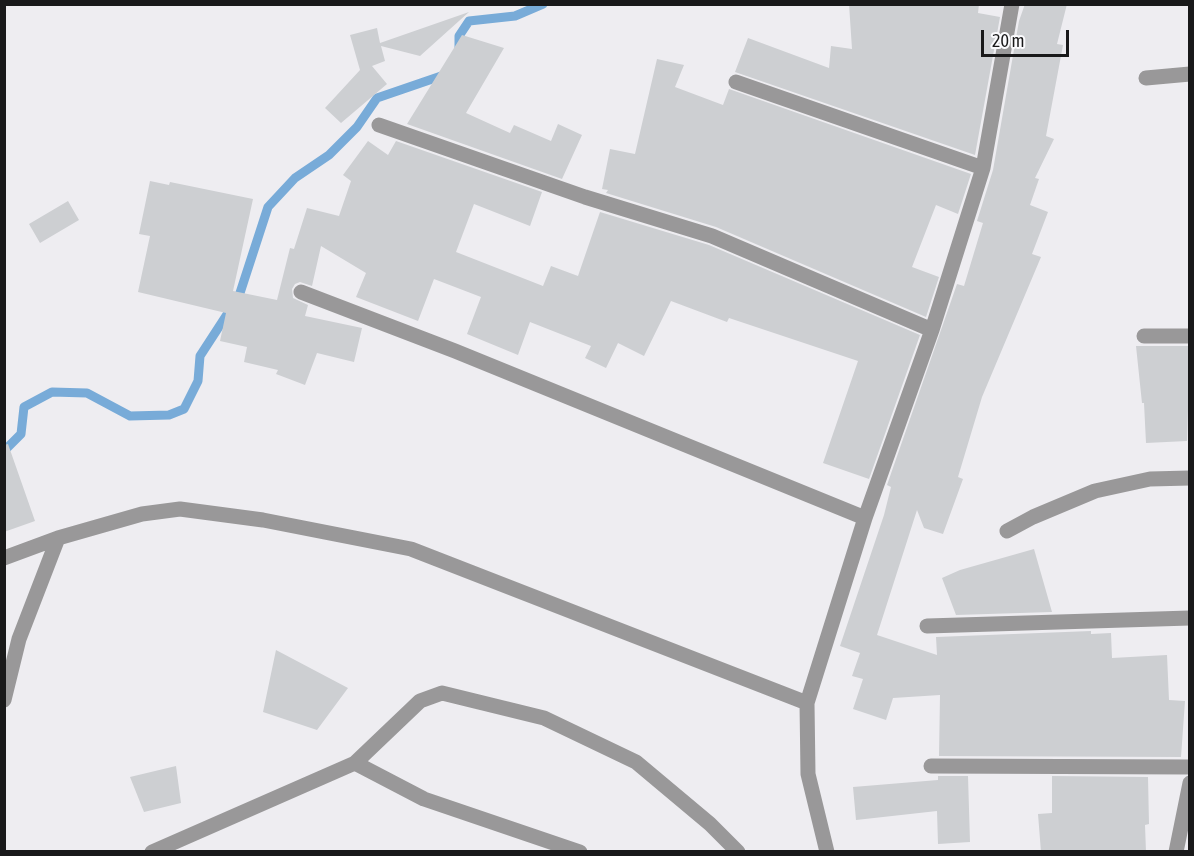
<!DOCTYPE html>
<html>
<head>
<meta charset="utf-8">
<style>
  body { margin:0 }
  #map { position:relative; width:1194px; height:856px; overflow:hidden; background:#eeedf1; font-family:"Asap Condensed",sans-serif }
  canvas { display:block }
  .frame { position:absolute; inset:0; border:6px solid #19191a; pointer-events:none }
  .scale { position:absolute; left:981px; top:30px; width:88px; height:27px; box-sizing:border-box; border:3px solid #19191a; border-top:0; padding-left:8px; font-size:18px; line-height:21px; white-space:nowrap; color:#19191a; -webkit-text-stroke:4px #fbfbfe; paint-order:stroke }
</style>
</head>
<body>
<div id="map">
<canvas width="1194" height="856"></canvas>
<div class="frame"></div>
<div class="scale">20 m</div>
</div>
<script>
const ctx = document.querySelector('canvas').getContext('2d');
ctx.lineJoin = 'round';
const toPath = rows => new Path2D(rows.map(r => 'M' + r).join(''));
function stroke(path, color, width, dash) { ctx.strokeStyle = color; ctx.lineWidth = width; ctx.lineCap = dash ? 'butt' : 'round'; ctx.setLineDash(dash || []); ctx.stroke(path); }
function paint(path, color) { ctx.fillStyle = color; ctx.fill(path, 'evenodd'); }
stroke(toPath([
  [459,50,459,36,469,21,515,16,543,4],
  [4,451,21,434,24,407,52,392,87,393,130,416,169,415,184,409,198,381,200,356,239,296,268,207,295,178,329,155,357,127,377,98,447,74]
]), '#78abd8', 9);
paint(toPath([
  [849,4,979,4,978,13,1000,17,975,155,735,72,748,38,829,68,831,46,852,49],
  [1025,4,1067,4,1057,44,1063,45,1046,136,1054,139,1035,178,1039,179,1030,205,1048,212,1032,254,1041,257,982,397,958,477,963,479,943,534,924,528,917,510,877,635,937,655,936,637,1091,631,1091,634,1111,633,1112,658,1167,655,1169,700,1185,701,1181,757,939,756,940,695,893,698,886,720,853,709,863,679,852,676,860,653,840,646,884,515,891,487,887,485,957,284,964,286,983,223,977,221,993,170,1019,21],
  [469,12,420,56,381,46,385,61,372,66,387,84,341,123,325,108,360,70,350,35,377,28,380,43],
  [462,35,504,48,466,113,510,133,514,125,551,141,558,124,582,135,562,179,407,124],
  [657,59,684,65,675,87,723,105,729,89,971,174,958,214,936,205,912,267,939,277,926,317,716,227,606,193,608,190,602,189,610,149,635,154],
  [368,141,388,155,396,141,542,192,530,226,474,204,456,252,543,286,551,266,578,276,600,212,709,245,920,335,869,479,823,463,858,361,729,318,727,322,671,301,644,356,618,343,606,368,585,358,591,346,530,322,518,355,467,334,481,297,434,279,418,321,356,297,366,273,321,246,312,286,300,282,295,284,292,289,293,298,308,305,305,316,362,328,354,362,317,353,305,385,276,374,278,370,244,362,247,347,220,341,226,313,138,292,150,236,139,234,150,181,169,185,170,182,253,199,233,291,277,300,290,248,294,249,307,208,339,216,351,181,343,175],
  [68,201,79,220,40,243,29,224],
  [1136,346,1190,346,1187,441,1146,443,1144,403,1142,403],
  [8,444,35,521,4,532,4,445],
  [1034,549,1052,612,956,615,942,578,960,570],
  [276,650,348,688,317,730,263,712],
  [176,766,181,803,144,812,130,777],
  [938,776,968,776,970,842,938,844,937,811,856,820,853,787,938,780],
  [1052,776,1148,777,1149,824,1145,825,1146,852,1041,852,1038,814,1052,813]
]), '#cdcfd2');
stroke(toPath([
  [1146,78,1190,74],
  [1144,336,1190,336],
  [1007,531,1033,517,1095,491,1150,479,1190,478],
  [927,626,1190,618],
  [931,766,1190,767]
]), '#999899', 15);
stroke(toPath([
  [736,82,983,168],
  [379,125,585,197,712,236,932,330],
  [301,292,455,351,865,518],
  [4,558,58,538,142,514,180,509,263,520,411,549,807,703],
  [4,700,19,639,58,538],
  [355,763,420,701,442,693,544,718,636,762,710,824,738,852],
  [152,852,355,763,424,799,580,852],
  [827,852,808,774,807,703,865,518,932,330,983,168,1012,4],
  [1176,852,1190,783]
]), '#999899', 15);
</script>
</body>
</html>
